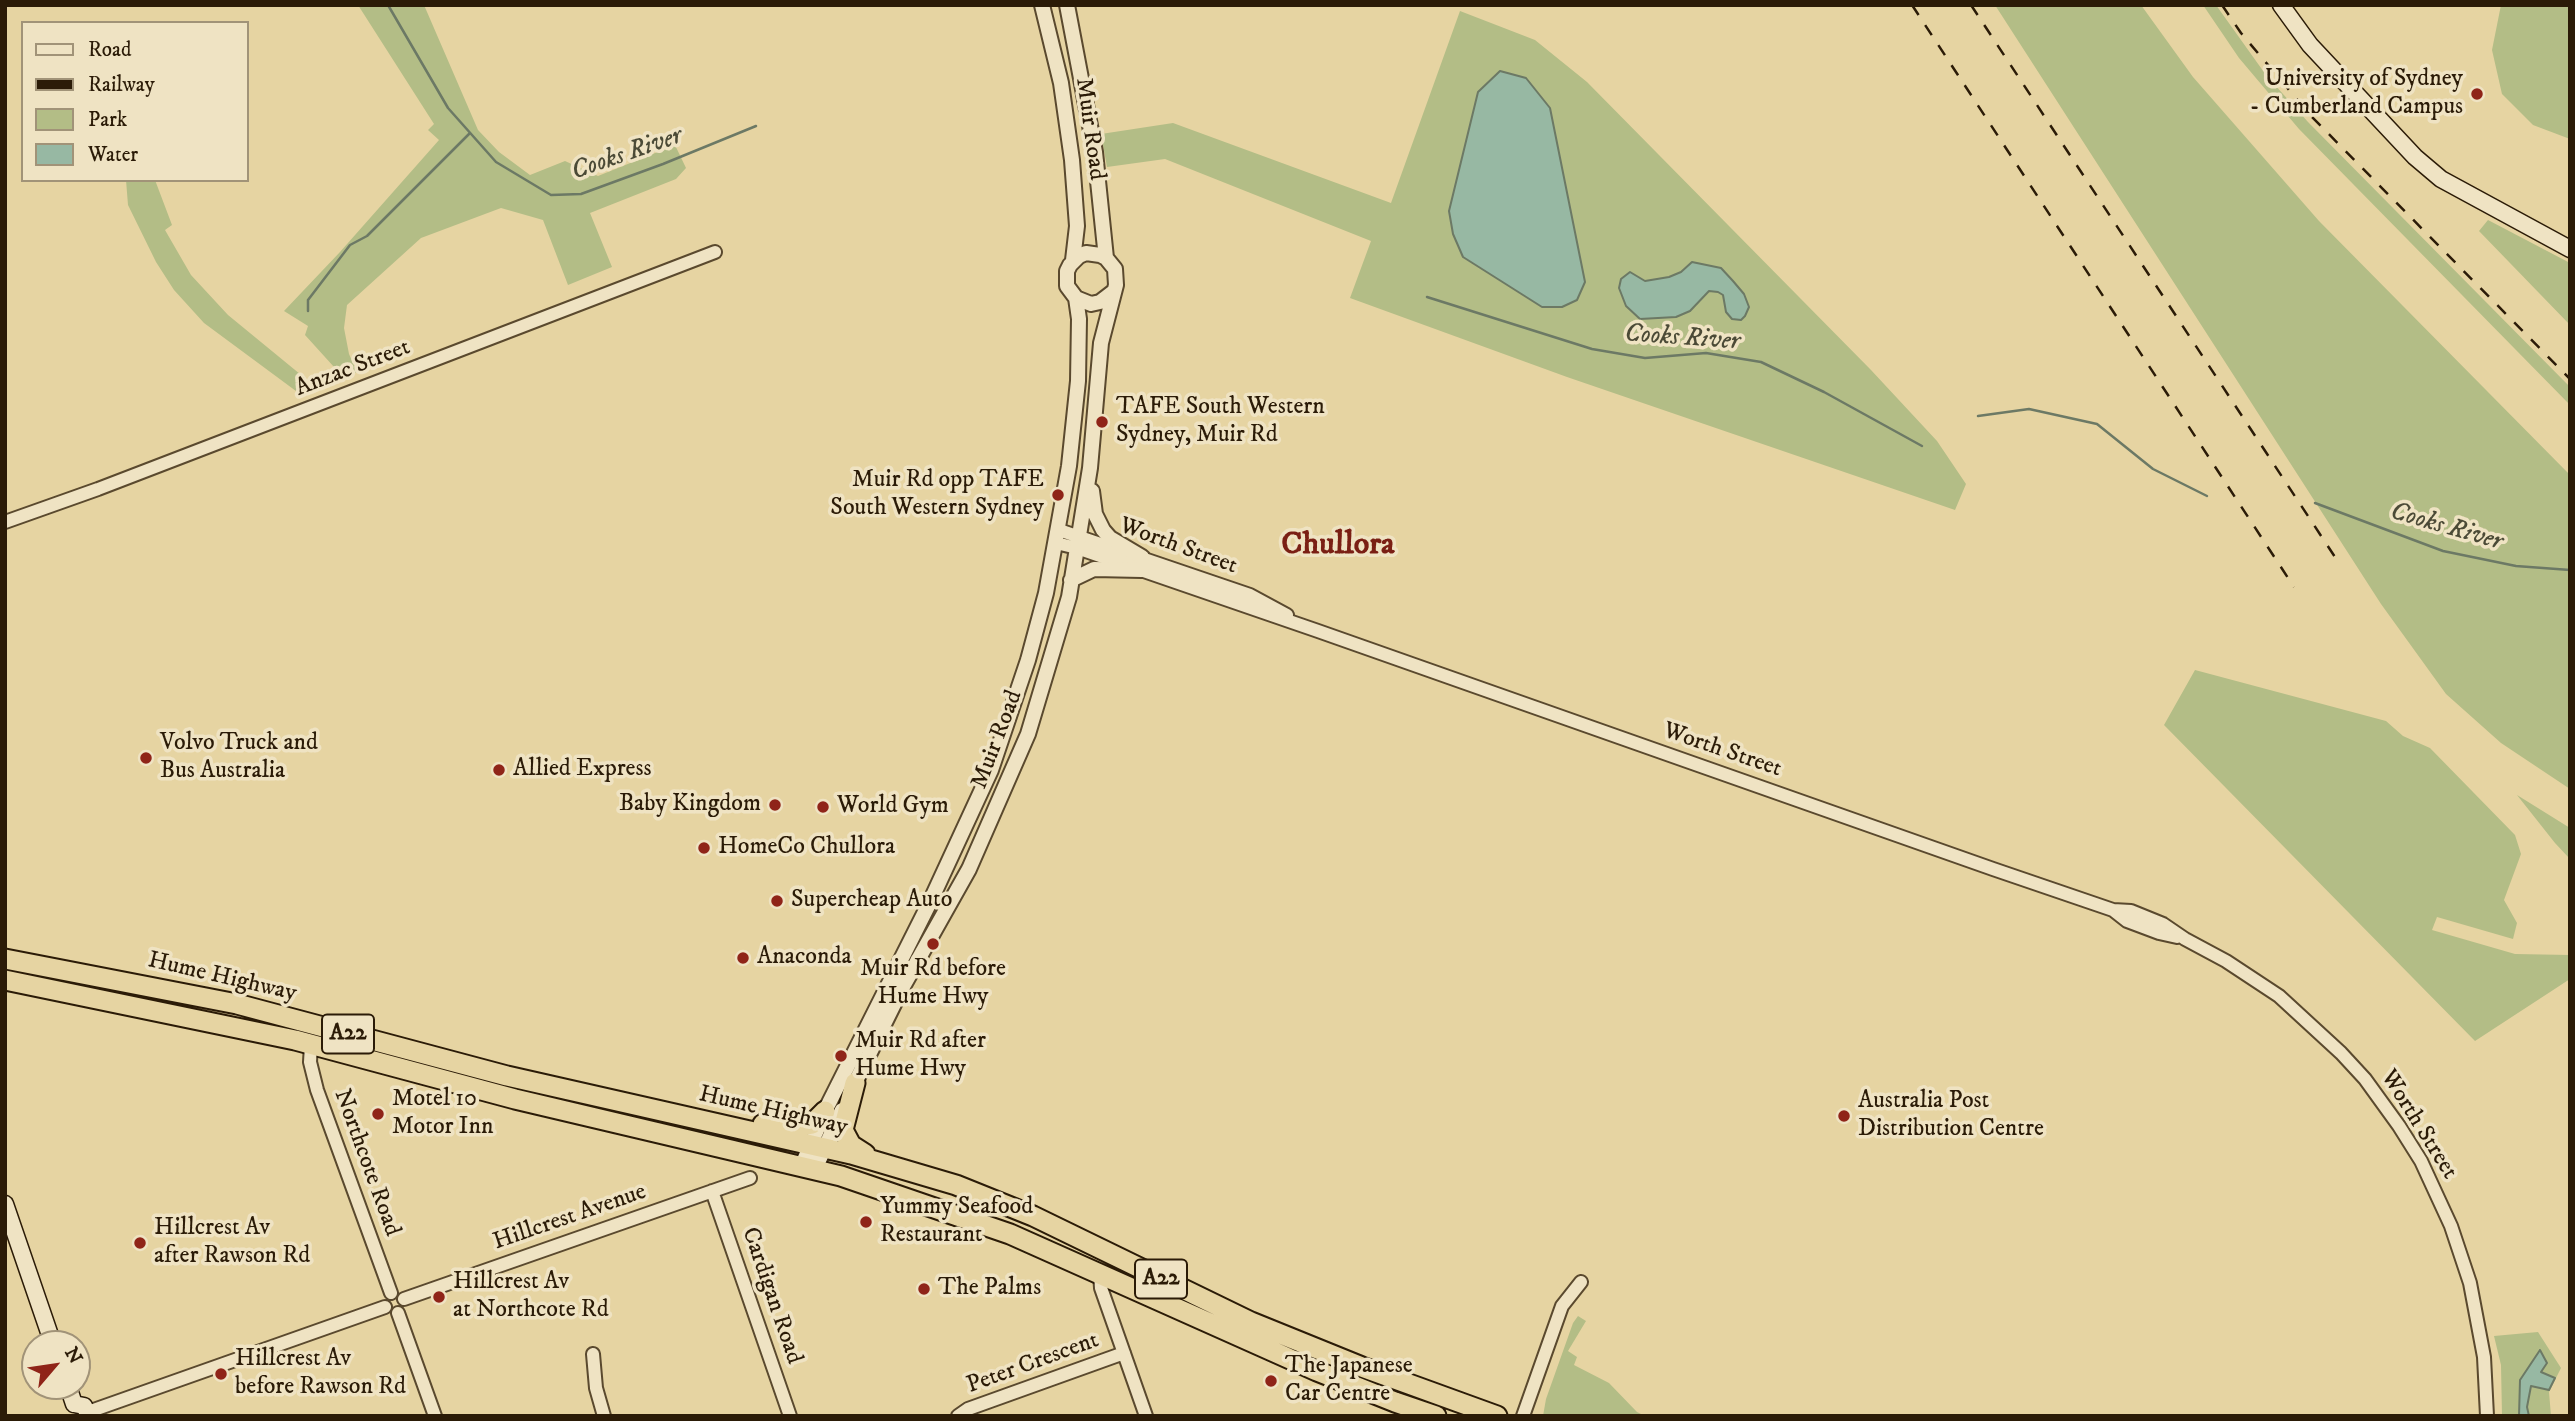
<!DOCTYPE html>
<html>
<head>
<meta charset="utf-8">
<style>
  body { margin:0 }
  #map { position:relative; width:2575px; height:1421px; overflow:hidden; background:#e6d4a2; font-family:"IM FELL DW Pica",serif }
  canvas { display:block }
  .frame { position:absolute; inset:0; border:7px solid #2b1b07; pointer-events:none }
  .legend { position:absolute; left:21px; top:21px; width:228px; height:161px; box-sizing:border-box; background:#efe3c3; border:2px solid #a19378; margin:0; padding:9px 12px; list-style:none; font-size:21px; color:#2b1b07 }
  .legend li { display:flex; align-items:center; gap:14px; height:35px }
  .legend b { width:35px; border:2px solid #a19378 }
  .north { position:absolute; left:21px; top:1330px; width:70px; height:70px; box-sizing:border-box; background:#efe3c3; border:2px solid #a19378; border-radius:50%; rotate:61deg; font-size:19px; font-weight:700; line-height:28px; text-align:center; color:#2b1b07 }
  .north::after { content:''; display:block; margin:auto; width:24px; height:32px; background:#8f2418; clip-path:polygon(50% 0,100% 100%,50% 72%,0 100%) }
</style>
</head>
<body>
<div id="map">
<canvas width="2575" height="1421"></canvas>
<div class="frame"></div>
<ul class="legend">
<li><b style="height:9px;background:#efe3c3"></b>Road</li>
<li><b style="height:9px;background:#2b1b07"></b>Railway</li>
<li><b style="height:19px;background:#b3bd86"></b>Park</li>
<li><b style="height:19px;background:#97b8a3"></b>Water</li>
</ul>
<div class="north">N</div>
</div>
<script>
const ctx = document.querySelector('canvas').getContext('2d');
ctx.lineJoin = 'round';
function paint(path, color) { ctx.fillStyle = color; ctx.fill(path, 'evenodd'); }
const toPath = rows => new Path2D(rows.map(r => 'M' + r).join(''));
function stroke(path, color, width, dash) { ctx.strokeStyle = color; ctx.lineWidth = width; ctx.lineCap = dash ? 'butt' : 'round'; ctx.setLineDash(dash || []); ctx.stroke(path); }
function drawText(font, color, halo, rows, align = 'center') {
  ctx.font = font + ' "IM FELL DW Pica",serif'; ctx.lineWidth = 7; ctx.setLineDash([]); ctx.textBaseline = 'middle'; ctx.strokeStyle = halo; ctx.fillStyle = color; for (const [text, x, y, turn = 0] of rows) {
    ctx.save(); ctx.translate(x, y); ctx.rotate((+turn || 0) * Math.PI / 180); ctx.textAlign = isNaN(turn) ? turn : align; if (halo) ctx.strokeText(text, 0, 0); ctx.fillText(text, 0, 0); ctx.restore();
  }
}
paint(toPath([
  [358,5,424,5,478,130,499,152,530,175,565,161,598,176,675,145,686,168,676,179,590,213,612,267,568,285,543,220,501,208,421,238,347,305,344,328,349,354,357,372,344,378,305,335,308,326,284,311,340,252,439,140,428,130,434,124],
  [1995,5,2141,5,2193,77,2319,221,2570,475,2570,789,2501,743,2446,694,2381,604],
  [2203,5,2216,5,2266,75,2308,122,2570,387,2570,405,2299,129,2239,58],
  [2501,5,2570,5,2570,139,2533,125,2502,94,2492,50],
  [1460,11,1535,40,1587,82,1871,370,1937,441,1966,484,1955,510,1567,377,1350,298,1371,241,1165,159,1107,167,1101,134,1173,123,1391,203],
  [126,180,155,180,172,225,165,230,191,275,228,315,317,388,300,394,204,323,174,290,156,262,128,205],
  [2488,220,2570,263,2570,325,2479,231],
  [2195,670,2386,721,2403,736,2430,748,2515,835,2521,854,2504,900,2517,923,2513,939,2437,917,2432,930,2515,954,2570,955,2570,979,2475,1041,2164,725],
  [2517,795,2570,828,2570,859,2555,843],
  [1578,1316,1586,1321,1568,1351,1577,1357,1574,1365,1609,1383,1637,1412,1645,1416,1543,1416,1546,1399,1573,1323],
  [2538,1332,2561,1368,2549,1392,2551,1416,2502,1416,2501,1365,2494,1336]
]), '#b3bd86');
const water = toPath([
  [1500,71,1526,78,1550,108,1585,282,1577,300,1562,307,1542,307,1463,257,1453,234,1449,211,1478,92,1500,71],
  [1692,262,1721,268,1733,281,1744,294,1749,307,1745,316,1741,320,1732,319,1726,312,1723,295,1718,292,1709,291,1690,311,1676,317,1640,319,1626,306,1619,288,1621,279,1630,272,1645,281,1669,277,1681,272,1692,262],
  [2540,1350,2547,1363,2541,1372,2555,1378,2549,1390,2531,1386,2527,1407,2529,1416,2519,1416,2520,1380,2540,1350]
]);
paint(water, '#97b8a3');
stroke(water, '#6c7965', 2);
stroke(toPath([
  [388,5,448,108,496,162,551,195,581,194,663,164,756,126],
  [1427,297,1592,349,1645,358,1706,353,1761,362,1824,392,1922,446],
  [308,311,308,300,350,245,367,236,470,133],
  [1978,416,2029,409,2097,424,2153,469,2207,496],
  [2315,503,2443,551,2516,566,2570,570]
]), '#6c7965', 2.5);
const minor = toPath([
  [5,522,98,489,715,252],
  [1059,530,1250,595,1287,615],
  [1056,543,1077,548,1318,631,1993,869,2113,910,2131,911,2163,924,2185,939,2226,961,2279,996,2341,1053,2365,1079,2399,1126,2421,1161,2451,1226,2470,1283,2484,1357,2487,1416],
  [2113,910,2127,921,2159,933,2177,937],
  [311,1045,310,1062,317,1090,391,1293],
  [712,1191,790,1416],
  [1100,1274,1101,1288,1146,1416],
  [404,1299,750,1178],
  [398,1313,435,1416],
  [593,1354,596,1388,604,1416],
  [88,1412,385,1307],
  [958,1416,968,1409,1124,1353],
  [1523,1416,1562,1306,1581,1282]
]);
const tertiary = toPath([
  [1042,5,1061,83,1072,160,1077,226,1073,260],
  [1067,5,1095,152,1106,258],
  [1092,491,1095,514,1103,530,1110,538,1142,557],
  [1071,580,1094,569,1142,570],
  [851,1091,901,990,969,869,1028,734,1069,597,1090,468,1101,343,1116,285,1115,269,1106,258,1100,255,1086,253,1079,256,1070,265,1067,271,1067,286,1076,298,1091,304,1100,302,1113,292],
  [802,1165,825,1111,930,902,991,770,1028,660,1046,593,1069,466,1078,381,1079,319,1076,298],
  [815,1169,842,1110]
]);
const secondary = toPath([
  [2281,5,2310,45,2415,157,2441,179,2570,249],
  [5,1204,53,1344],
  [68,1386,74,1404],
  [74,1404,84,1406,89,1416]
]);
const trunk = toPath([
  [5,959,237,1004,507,1076,851,1154,956,1185,1033,1216,1251,1322,1362,1367,1497,1416],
  [5,980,295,1040,515,1099,841,1176,1010,1234,1317,1371,1395,1402,1436,1416],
  [855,1083,843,1130,851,1145,865,1154],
  [763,1124,799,1126,812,1124,825,1111]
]);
stroke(minor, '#5a492e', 16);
stroke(tertiary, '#5a492e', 18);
stroke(secondary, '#2b1b07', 19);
stroke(trunk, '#2b1b07', 23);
stroke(minor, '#efe3c3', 12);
stroke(tertiary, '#efe3c3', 14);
stroke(secondary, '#efe3c3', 16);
stroke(trunk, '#e6d4a2', 19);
stroke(toPath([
  [1912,5,2294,587],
  [1971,5,2335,557],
  [2222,5,2241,33,2311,116,2570,379]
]), '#2b1b07', 2.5, [12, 12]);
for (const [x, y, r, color] of [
  [2477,94,7,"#8f2418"],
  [1102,422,7,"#8f2418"],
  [1058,495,7,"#8f2418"],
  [146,758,7,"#8f2418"],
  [499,770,7,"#8f2418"],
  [775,805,7,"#8f2418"],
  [823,807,7,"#8f2418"],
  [704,848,7,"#8f2418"],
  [777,901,7,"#8f2418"],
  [933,944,7,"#8f2418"],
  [743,958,7,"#8f2418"],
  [841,1056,7,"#8f2418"],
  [378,1114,7,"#8f2418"],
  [1844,1116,7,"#8f2418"],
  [866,1222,7,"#8f2418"],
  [140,1243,7,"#8f2418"],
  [924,1289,7,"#8f2418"],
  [439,1297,7,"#8f2418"],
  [221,1374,7,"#8f2418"],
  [1271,1381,7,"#8f2418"]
]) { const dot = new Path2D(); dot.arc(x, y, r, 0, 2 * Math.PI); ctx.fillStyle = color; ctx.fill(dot); stroke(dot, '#efe3c3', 2.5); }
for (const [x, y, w] of [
  [348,1034,52],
  [1161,1279,52]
]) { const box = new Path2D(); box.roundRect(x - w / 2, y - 19.5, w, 39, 5); ctx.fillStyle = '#efe3c3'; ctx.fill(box); stroke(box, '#2b1b07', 2); }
drawText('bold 23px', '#2b1b07', null, [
  ["A22",348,1034],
  ["A22",1161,1279]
]);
drawText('24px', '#2b1b07', '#efe3c3', [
  ["University of Sydney",2463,80,"right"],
  ["- Cumberland Campus",2463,108,"right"],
  ["TAFE South Western",1116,408],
  ["Sydney, Muir Rd",1116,436],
  ["Muir Rd opp TAFE",1044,481,"right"],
  ["South Western Sydney",1044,509,"right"],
  ["Volvo Truck and",160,744],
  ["Bus Australia",160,772],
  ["Allied Express",513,770],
  ["Baby Kingdom",761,805,"right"],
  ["World Gym",837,807],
  ["HomeCo Chullora",718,848],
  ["Supercheap Auto",791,901],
  ["Anaconda",757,958],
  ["Muir Rd before",933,970,"center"],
  ["Hume Hwy",933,998,"center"],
  ["Muir Rd after",855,1042],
  ["Hume Hwy",855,1070],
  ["Motel 10",392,1100],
  ["Motor Inn",392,1128],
  ["Australia Post",1858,1102],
  ["Distribution Centre",1858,1130],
  ["Yummy Seafood",880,1208],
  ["Restaurant",880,1236],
  ["Hillcrest Av",154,1229],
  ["after Rawson Rd",154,1257],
  ["Hillcrest Av",453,1283],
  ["at Northcote Rd",453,1311],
  ["The Palms",938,1289],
  ["Hillcrest Av",235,1360],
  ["before Rawson Rd",235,1388],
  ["The Japanese",1285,1367],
  ["Car Centre",1285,1395]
], 'left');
drawText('24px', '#2b1b07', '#efe3c3', [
  ["Muir Road",1089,129,82],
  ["Anzac Street",353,369,-21],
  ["Worth Street",1178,547,20],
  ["Muir Road",998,740,-69],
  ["Worth Street",1722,751,19],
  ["Hume Highway",222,978,13],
  ["Hume Highway",773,1112,13],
  ["Worth Street",2418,1125,58],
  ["Northcote Road",366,1163,70],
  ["Hillcrest Avenue",570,1218,-19],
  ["Cardigan Road",771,1296,71],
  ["Peter Crescent",1033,1364,-20]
]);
drawText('italic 26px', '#4b4a36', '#efe3c3', [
  ["Cooks River",627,155,-19],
  ["Cooks River",1682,339,4],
  ["Cooks River",2446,528,16]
]);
drawText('bold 32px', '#7a1f14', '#efe3c3', [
  ["Chullora",1338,546]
]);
</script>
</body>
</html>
